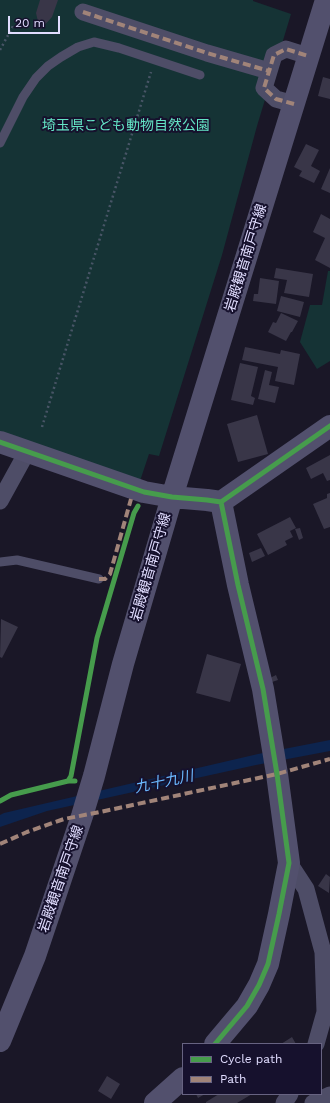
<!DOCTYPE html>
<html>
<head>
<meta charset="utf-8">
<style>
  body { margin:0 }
  #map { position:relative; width:330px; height:1103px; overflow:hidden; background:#1a1727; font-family:"Work Sans",sans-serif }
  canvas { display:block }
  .legend { position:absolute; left:182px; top:1043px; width:140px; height:52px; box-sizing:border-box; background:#16112d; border:1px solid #676381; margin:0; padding:5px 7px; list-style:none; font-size:12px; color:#e1ddff }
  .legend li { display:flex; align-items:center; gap:8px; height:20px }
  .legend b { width:20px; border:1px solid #676381 }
  .scale { position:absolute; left:8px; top:16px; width:52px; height:18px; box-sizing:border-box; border:2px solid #e1ddff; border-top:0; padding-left:5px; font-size:12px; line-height:14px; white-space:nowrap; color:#e1ddff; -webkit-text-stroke:3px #16112d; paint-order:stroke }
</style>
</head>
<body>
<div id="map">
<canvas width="330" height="1103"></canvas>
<ul class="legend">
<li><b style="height:5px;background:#469c4c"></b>Cycle path</li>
<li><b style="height:5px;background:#a18479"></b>Path</li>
</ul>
<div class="scale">20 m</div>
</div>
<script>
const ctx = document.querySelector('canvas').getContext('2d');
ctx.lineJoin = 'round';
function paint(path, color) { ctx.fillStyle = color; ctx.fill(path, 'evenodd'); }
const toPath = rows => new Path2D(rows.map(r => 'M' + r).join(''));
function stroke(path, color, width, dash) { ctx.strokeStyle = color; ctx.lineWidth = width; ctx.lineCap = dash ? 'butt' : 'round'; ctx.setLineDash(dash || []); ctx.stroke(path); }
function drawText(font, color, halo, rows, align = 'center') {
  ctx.font = font + ' "Work Sans","Noto Sans JP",sans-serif'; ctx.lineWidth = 4; ctx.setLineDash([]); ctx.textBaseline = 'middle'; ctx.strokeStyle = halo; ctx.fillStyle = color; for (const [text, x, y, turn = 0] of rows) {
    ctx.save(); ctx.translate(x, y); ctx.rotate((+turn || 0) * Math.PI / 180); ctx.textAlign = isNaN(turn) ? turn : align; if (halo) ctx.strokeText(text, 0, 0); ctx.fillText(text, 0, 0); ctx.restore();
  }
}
paint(toPath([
  [0,0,253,0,253,1,291,14,257,126,222,255,159,456,149,454,140,481,0,452],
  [328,271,330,271,330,361,317,369,300,342,310,305,322,305]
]), '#153335');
paint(toPath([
  [330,740,330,751,256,765,47,811,0,827,0,815,4,813,258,754]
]), '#0d244e');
paint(toPath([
  [40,0,58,0,52,17,40,30,36,13],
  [323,77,330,79,330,99,318,96],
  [306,144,319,150,311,166,320,171,314,183,299,176,302,171,294,167],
  [330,168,330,193,321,189],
  [321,214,330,219,330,268,315,260,325,238,313,232],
  [276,268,313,274,309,297,284,293,287,280,274,278],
  [260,278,279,281,276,304,253,301,254,294,258,294],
  [281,296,304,302,300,317,277,311],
  [281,313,298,321,292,332,291,332,286,341,268,332,273,322,276,323],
  [245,347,280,354,281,350,300,354,294,385,275,381,278,367,242,360],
  [240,363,258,367,251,396,255,398,253,405,231,400],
  [265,370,272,372,269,385,279,387,275,403,258,399],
  [257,415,268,454,238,462,227,424],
  [330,455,330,480,327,481,323,473,311,479,306,468],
  [330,493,330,527,324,529,313,504,327,498,327,494],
  [290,517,296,528,290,531,293,537,285,541,287,545,268,555,257,534],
  [300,528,303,538,299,540,295,529],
  [261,548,265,556,252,562,249,553],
  [1,619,18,627,2,658,0,657],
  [207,654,241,664,230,702,196,693],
  [276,675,278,680,272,682,270,678],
  [326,874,330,877,329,893,318,886],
  [292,1037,296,1044,281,1044],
  [107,1076,120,1084,111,1099,98,1091],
  [196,1094,205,1094,198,1098],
  [219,1094,252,1094,237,1103,206,1103,206,1102]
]), '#393648');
stroke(toPath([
  [0,50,13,26],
  [42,427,151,72]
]), '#485566', 2.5, [2, 3]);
stroke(toPath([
  [0,143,23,97,36,78,48,66,61,57,78,47,94,42,119,48,200,75],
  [0,562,17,560,99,579]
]), '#4e4d67', 9);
stroke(toPath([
  [83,12,207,53,269,71],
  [294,104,276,99,264,88,274,55,286,49,308,56],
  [0,501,27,452],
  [289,863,306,889,323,952,325,1012,316,1044],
  [284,1103,290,1094],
  [313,1103,330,1095]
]), '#4e4d67', 17);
stroke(toPath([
  [0,442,144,492,172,497,207,500,221,502,330,426],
  [0,1041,35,956,82,816,94,776,123,664,172,497,326,0],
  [215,1044,247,1006,259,985,268,964,279,914,289,863,277,774,263,689,238,585,221,502],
  [155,1103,183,1078]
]), '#52506d', 22);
stroke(toPath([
  [83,12,207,53,269,71],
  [294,104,276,99,264,88,274,55,286,49,308,56],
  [99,579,105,579,110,574,131,499],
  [0,844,27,832,64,819,100,812,277,774,330,759]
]), '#a18479', 4, [8, 4]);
stroke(toPath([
  [0,442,144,492,172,497,207,500,221,502,330,426],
  [68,781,71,776,97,638,134,513,138,506],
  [0,801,11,795,68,781,75,781],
  [215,1044,247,1006,259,985,268,964,279,914,289,863,277,774,263,689,238,585,221,502]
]), '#469c4c', 5);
drawText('14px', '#64e4c5', '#16112d', [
  ["埼玉県こども動物自然公園",126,126]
]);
drawText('14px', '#e1ddff', '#16112d', [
  ["岩殿観音南戸守線",246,258,-73],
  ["岩殿観音南戸守線",151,567,-74],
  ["岩殿観音南戸守線",61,879,-71]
]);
drawText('italic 15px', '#6bb9ff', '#16112d', [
  ["九十九川",164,782,-12]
]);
</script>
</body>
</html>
